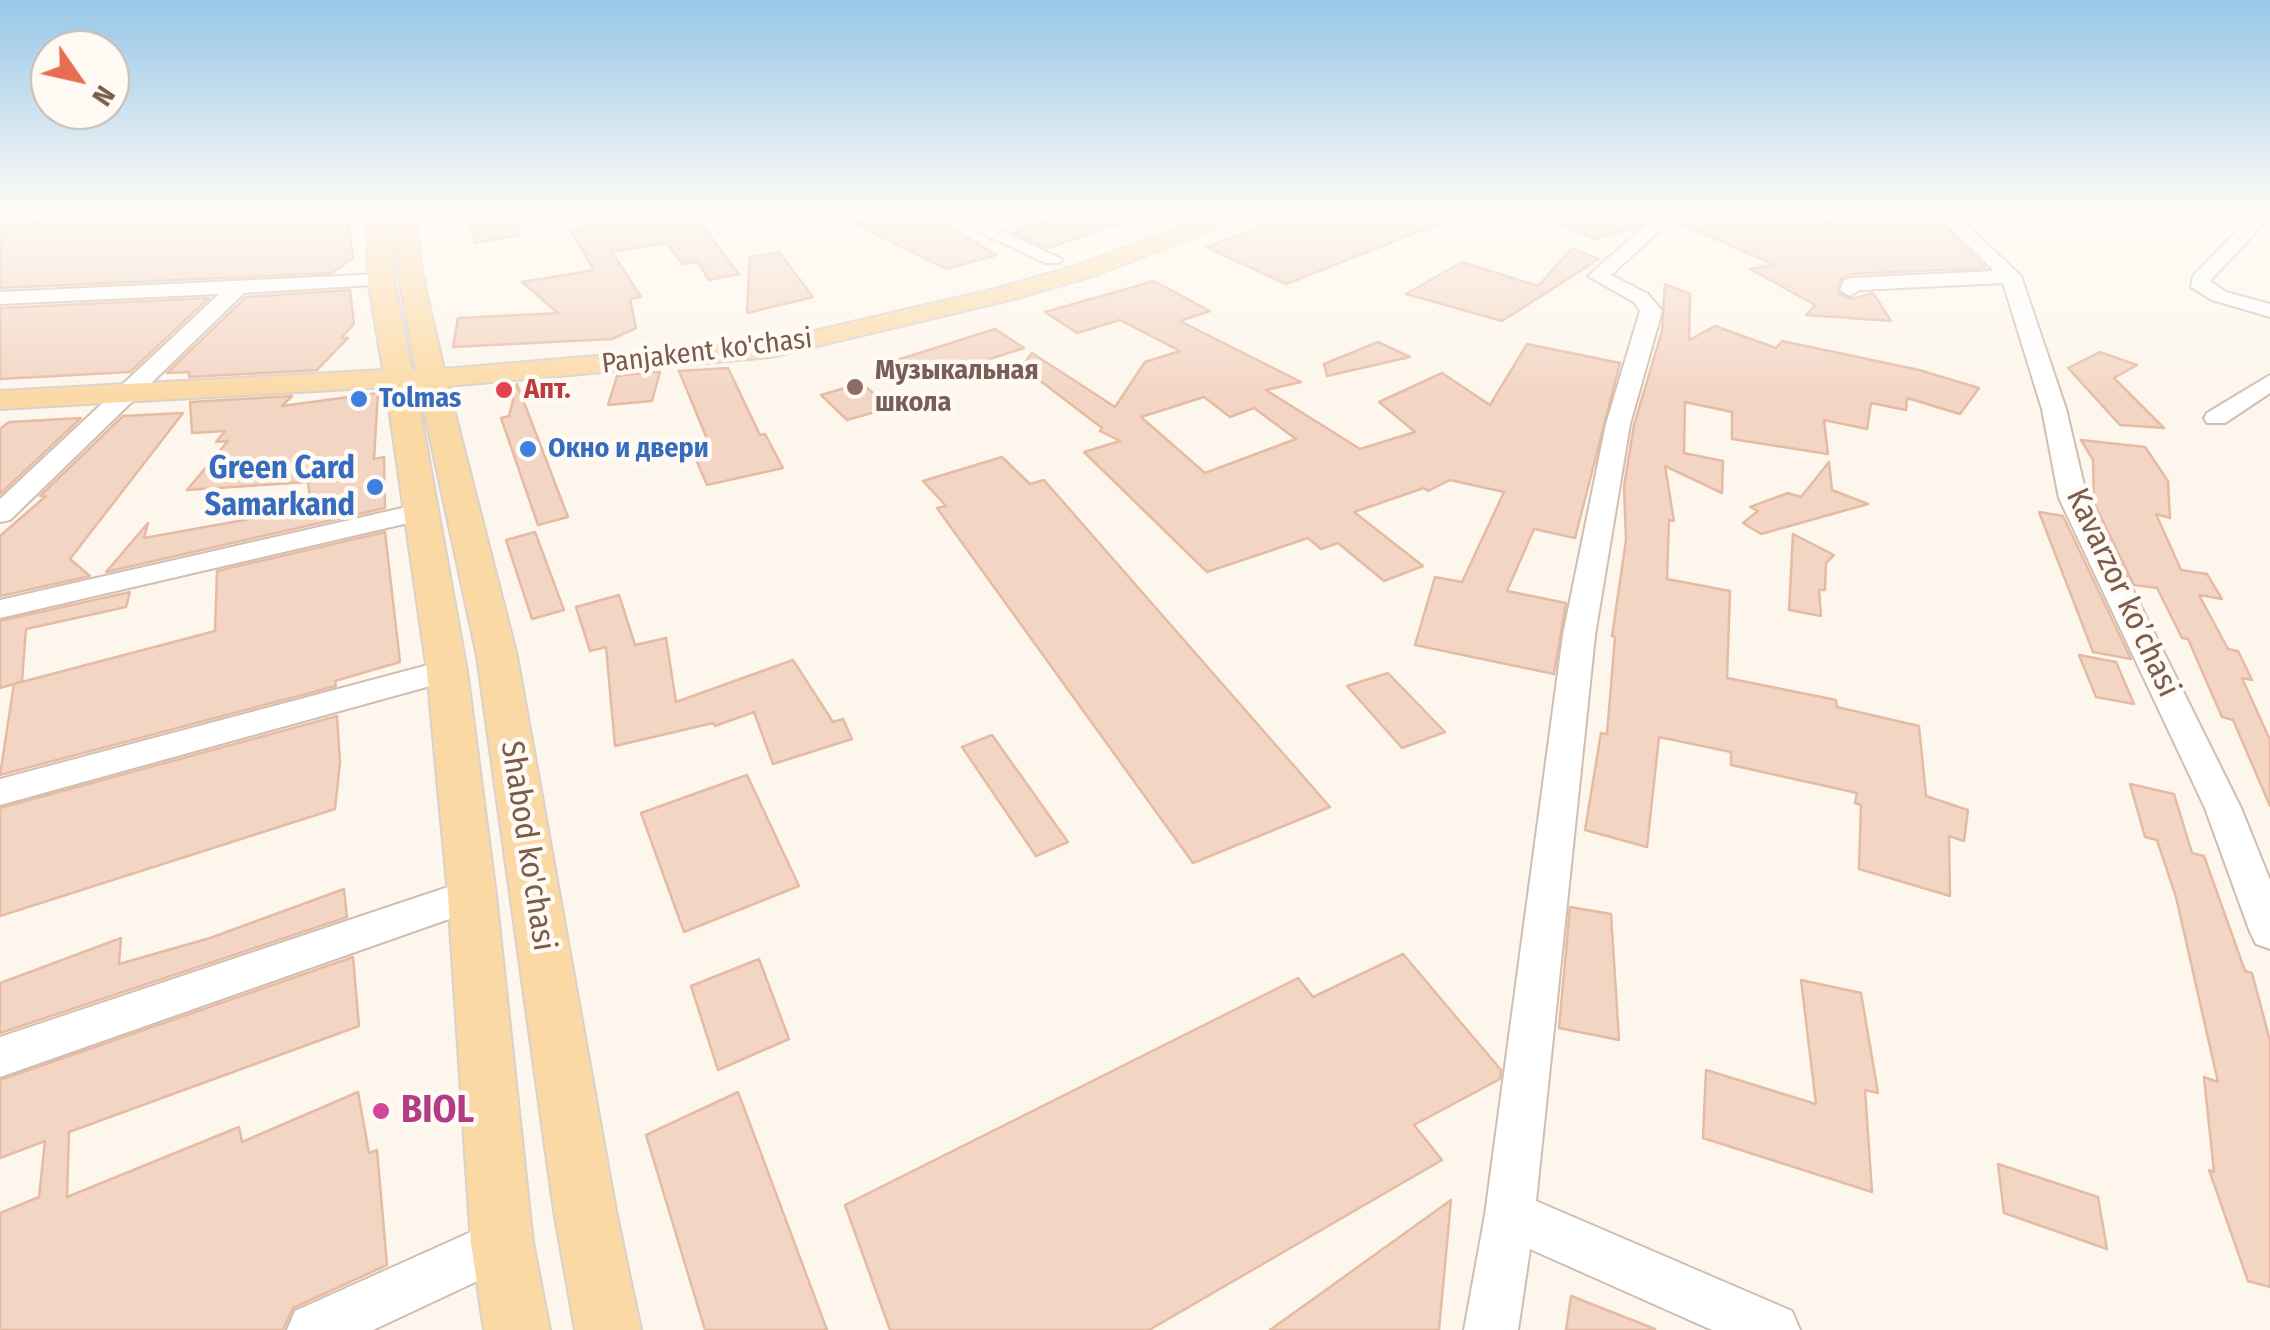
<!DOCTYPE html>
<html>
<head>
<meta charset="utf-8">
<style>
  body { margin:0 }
  #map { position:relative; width:2270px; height:1330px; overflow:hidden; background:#fdf6ec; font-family:"Fira Sans Condensed",sans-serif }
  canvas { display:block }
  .north { position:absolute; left:30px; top:30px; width:100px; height:100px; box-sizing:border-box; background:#fffaf3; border:2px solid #cabbb1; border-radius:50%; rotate:124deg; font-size:28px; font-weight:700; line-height:40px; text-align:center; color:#7a5c4d }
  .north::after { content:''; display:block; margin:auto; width:35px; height:45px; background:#e76f51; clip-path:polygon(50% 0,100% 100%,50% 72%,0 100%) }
</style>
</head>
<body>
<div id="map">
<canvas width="2270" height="1330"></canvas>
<div class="north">N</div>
</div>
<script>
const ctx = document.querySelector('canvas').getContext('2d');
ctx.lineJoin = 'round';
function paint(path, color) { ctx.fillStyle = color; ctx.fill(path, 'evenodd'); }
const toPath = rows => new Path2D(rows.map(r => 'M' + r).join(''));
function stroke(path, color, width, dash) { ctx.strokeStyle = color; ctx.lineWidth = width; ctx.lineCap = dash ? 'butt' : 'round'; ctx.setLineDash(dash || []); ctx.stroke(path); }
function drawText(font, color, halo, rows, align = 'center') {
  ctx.font = font + ' "Fira Sans Condensed",sans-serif'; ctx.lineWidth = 9; ctx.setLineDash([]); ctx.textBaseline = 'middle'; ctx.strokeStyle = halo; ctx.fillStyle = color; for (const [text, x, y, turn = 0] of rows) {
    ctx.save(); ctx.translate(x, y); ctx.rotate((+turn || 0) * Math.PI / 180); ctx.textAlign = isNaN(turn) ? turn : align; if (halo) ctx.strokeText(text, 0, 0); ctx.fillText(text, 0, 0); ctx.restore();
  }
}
const building = toPath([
  [58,213,347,213,353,258,332,273,0,288,0,229,47,222,58,213],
  [466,213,512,213,520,235,475,243,466,213],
  [577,213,624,213,626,217,693,213,739,274,709,280,698,262,682,264,667,243,612,252,641,297,630,299,636,328,612,339,453,347,458,318,558,313,522,282,594,270,571,231,585,229,577,213],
  [893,213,927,213,997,255,946,269,854,224,893,213],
  [1075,213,1131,213,1132,219,1048,248,1013,232,1075,213],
  [1251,213,1462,213,1463,214,1286,284,1206,247,1266,225,1247,220,1251,213],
  [1532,213,1654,213,1639,226,1595,239,1532,213],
  [1683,213,1720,213,1735,225,1847,223,1833,213,1931,213,1985,268,1851,274,1841,279,1838,293,1852,299,1873,293,1891,321,1806,315,1815,305,1750,269,1774,265,1676,221,1683,213],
  [1572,248,1599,259,1502,321,1406,294,1462,262,1538,286,1572,248],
  [779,252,813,297,747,313,750,257,779,252],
  [1154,281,1210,311,1180,321,1301,382,1266,390,1360,449,1415,432,1379,402,1442,373,1490,405,1527,344,1620,363,1575,538,1534,529,1507,591,1566,603,1554,674,1415,645,1435,577,1462,582,1504,492,1450,480,1428,491,1424,488,1354,512,1423,566,1384,581,1338,543,1321,549,1308,538,1207,572,1084,452,1120,441,1100,431,1102,428,1022,367,1032,353,1115,407,1145,362,1180,351,1120,320,1077,333,1045,312,1154,281],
  [1204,397,1230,417,1254,408,1296,439,1205,473,1141,417,1204,397],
  [1665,284,1690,294,1689,340,1715,326,1776,348,1782,341,1919,370,1979,388,1960,414,1907,398,1906,410,1871,403,1867,429,1824,420,1828,454,1732,439,1732,412,1685,402,1684,453,1723,461,1722,493,1665,466,1674,521,1669,520,1667,579,1730,591,1727,678,1836,700,1837,707,1919,726,1926,796,1968,810,1964,841,1949,836,1950,896,1859,869,1861,805,1855,803,1857,793,1731,765,1731,752,1659,737,1647,847,1585,830,1601,733,1607,734,1615,637,1612,636,1626,540,1624,486,1634,425,1662,331,1665,284],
  [350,290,354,324,341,338,348,338,317,370,189,377,189,372,167,373,246,297,350,290],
  [209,298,130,372,0,379,0,308,209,298],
  [995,329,1024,348,918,382,891,362,995,329],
  [1378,342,1410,357,1327,376,1324,364,1378,342],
  [2100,352,2137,365,2114,378,2164,428,2120,425,2068,368,2100,352],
  [728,368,760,435,765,434,783,468,707,485,692,450,710,446,679,371,728,368],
  [651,372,660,372,652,401,608,405,617,376,651,372],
  [862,383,889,408,847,420,821,395,862,383],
  [517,384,568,517,538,525,501,418,509,416,517,384],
  [378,393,374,459,384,457,385,508,106,572,148,523,144,538,311,508,308,482,187,490,228,441,216,442,225,431,192,433,190,402,292,396,282,406,378,393],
  [183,413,70,559,90,576,0,596,0,536,46,496,40,496,123,416,183,413],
  [81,418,0,494,0,429,9,422,81,418],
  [2081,440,2145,447,2168,481,2170,518,2156,514,2181,570,2207,574,2222,599,2199,595,2228,649,2238,651,2252,680,2242,678,2270,740,2270,806,2233,720,2222,717,2188,639,2182,638,2157,588,2134,585,2094,503,2093,460,2081,440],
  [1002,457,1030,484,1044,480,1330,807,1193,863,937,508,946,506,923,481,1002,457],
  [1829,462,1832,490,1868,504,1761,534,1743,523,1758,511,1750,507,1788,493,1801,497,1829,462],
  [2039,512,2063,516,2131,659,2093,652,2039,512],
  [385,532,400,662,335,681,336,686,0,775,14,684,0,688,0,621,130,592,126,607,26,629,22,681,14,684,215,631,217,571,385,532],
  [535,532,564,610,532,619,506,540,535,532],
  [1793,534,1834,555,1826,563,1825,590,1819,590,1821,616,1789,610,1793,534],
  [619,595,635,645,666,638,676,702,793,660,833,722,843,719,852,739,773,764,754,712,715,726,713,723,615,746,606,647,590,651,576,607,619,595],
  [2079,655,2116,662,2134,704,2096,697,2079,655],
  [1388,673,1445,732,1402,748,1347,686,1388,673],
  [337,716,340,762,335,809,0,916,0,808,337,716],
  [992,735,1068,842,1036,856,962,747,992,735],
  [747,775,799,886,684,932,641,813,747,775],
  [2130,784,2174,794,2192,853,2204,856,2245,971,2252,973,2270,1041,2270,1287,2248,1281,2209,1170,2214,1172,2204,1077,2218,1082,2176,897,2157,840,2145,837,2130,784],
  [344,889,347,917,0,1033,0,983,121,938,119,964,210,938,344,889],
  [1570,907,1611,914,1619,1040,1559,1028,1570,907],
  [1403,954,1501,1070,1500,1079,1414,1125,1442,1160,1149,1330,890,1330,845,1205,1298,978,1313,997,1403,954],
  [353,957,359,1026,69,1132,67,1197,239,1127,242,1142,358,1092,369,1153,377,1150,387,1265,293,1308,283,1330,0,1330,0,1213,39,1197,45,1141,0,1158,0,1080,353,957],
  [759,959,789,1039,718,1070,691,986,759,959],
  [1801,980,1861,993,1878,1093,1865,1090,1872,1192,1703,1138,1706,1070,1816,1104,1801,980],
  [738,1092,827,1330,705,1330,646,1135,738,1092],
  [1998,1164,2098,1197,2107,1249,2004,1213,1998,1164],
  [1451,1200,1439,1330,1270,1330,1451,1200],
  [1571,1296,1655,1329,1655,1330,1566,1330,1571,1296]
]);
paint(building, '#f3d5c3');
stroke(building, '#e6bba3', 2.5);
const minor = toPath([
  [0,213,55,213,46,218,0,225,0,213],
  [940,213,964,213,1062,259,1059,263,1045,263,940,213],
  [1659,213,1679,213,1611,275,1648,294,1662,311,1630,424,1595,635,1536,1201,1792,1311,1800,1330,1712,1330,1530,1249,1518,1330,1464,1330,1485,1215,1563,635,1606,424,1640,311,1634,302,1588,276,1659,213],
  [1935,213,1954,213,2021,276,2066,409,2087,498,2241,808,2270,880,2270,949,2256,944,2250,932,2205,808,2059,498,2042,409,2003,283,1860,290,1850,296,1840,290,1844,280,1851,278,1994,271,1935,213],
  [2254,213,2270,213,2270,217,2210,281,2226,292,2270,304,2270,317,2212,300,2191,287,2193,276,2254,213],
  [381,274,391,280,388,284,244,293,10,520,0,522,0,499,219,294,0,304,0,292,381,274],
  [2270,375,2270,393,2225,423,2207,423,2204,418,2207,413,2270,375],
  [424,503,434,505,438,511,434,517,0,618,0,600,424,503],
  [447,660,459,664,463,671,459,678,0,805,0,779,447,660],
  [472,879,486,884,492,895,486,906,0,1077,0,1037,472,879],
  [502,1218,520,1225,527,1243,520,1261,373,1330,287,1330,295,1311,502,1218]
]);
const major = toPath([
  [367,213,389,213,394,280,412,370,416,370,398,274,393,213,415,213,422,274,444,369,771,341,999,288,1075,266,1216,213,1247,213,1244,218,1093,276,1014,299,771,357,448,386,517,656,616,1211,641,1330,575,1330,554,1211,477,656,419,387,416,387,467,671,496,895,533,1243,550,1330,484,1330,471,1243,448,895,427,671,386,387,0,409,0,391,383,370,368,280,367,213]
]);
stroke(minor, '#d1beb0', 4);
stroke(major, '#dad1cd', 4);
paint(minor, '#fff');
paint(major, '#fbd9a5');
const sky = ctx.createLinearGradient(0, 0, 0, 399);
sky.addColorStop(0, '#97c7e8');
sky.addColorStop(0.53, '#fefbf6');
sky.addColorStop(1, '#fefbf600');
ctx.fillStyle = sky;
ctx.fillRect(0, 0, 2270, 399);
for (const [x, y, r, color] of [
  [855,387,10,"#8d6e63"],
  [504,390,10,"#e0444e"],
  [359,399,10,"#3f7fe0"],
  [528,449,10,"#3f7fe0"],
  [375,487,10,"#3f7fe0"],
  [381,1111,10,"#d1479c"]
]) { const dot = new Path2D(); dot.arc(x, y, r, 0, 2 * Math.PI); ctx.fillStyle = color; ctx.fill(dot); stroke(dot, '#fffaf3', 4); }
drawText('28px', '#7a5c4d', '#fffaf3', [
  ["Panjakent ko'chasi",707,352,-7]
]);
drawText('bold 28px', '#785e54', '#fffaf3', [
  ["Музыкальная",875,371],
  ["школа",875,403]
], 'left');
drawText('bold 28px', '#be3a42', '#fffaf3', [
  ["Апт.",524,390]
], 'left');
drawText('bold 28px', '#366cbe', '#fffaf3', [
  ["Tolmas",379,399],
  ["Окно и двери",548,449]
], 'left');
drawText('bold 32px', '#366cbe', '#fffaf3', [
  ["Green Card",355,469],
  ["Samarkand",355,506]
], 'right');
drawText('32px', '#7a5c4d', '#fffaf3', [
  ["Kavarzor ko’chasi",2122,593,65],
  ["Shabod ko'chasi",527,846,81]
]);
drawText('bold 38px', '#b23c85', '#fffaf3', [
  ["BIOL",401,1111]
], 'left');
</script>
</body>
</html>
